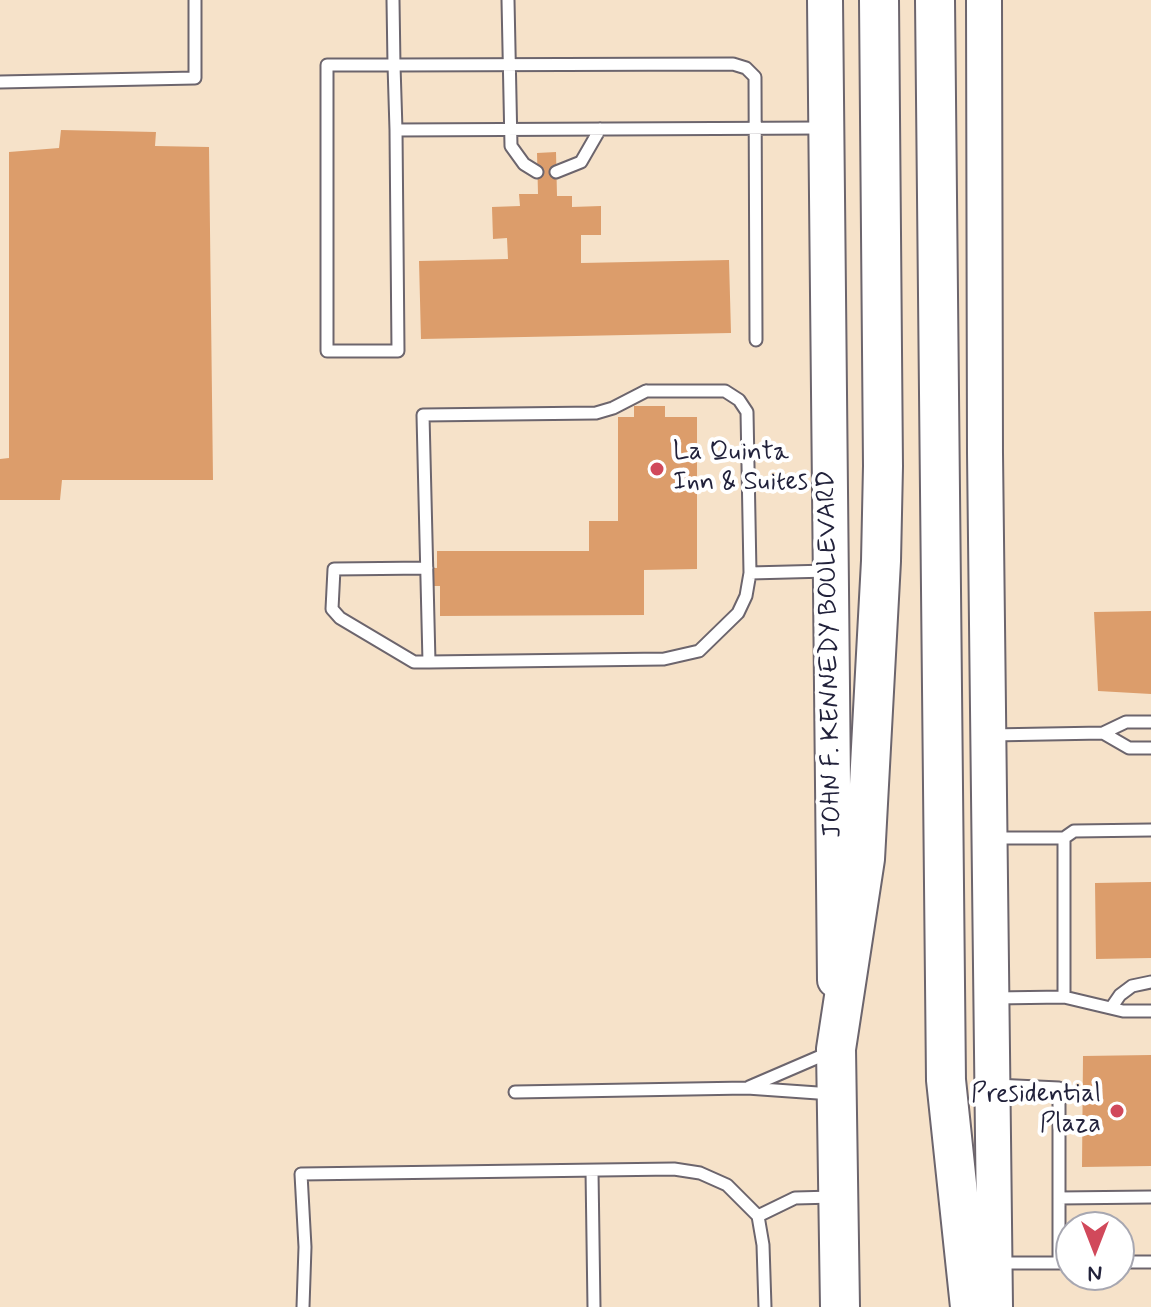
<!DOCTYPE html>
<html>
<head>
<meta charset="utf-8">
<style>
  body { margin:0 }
  #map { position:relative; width:1151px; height:1307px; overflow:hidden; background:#f6e2c9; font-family:Mynerve,sans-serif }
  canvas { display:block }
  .north { position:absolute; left:1055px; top:1211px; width:80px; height:80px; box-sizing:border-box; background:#fff; border:2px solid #a7a7b1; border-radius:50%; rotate:180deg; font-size:22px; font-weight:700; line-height:32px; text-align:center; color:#22223b }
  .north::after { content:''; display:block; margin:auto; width:28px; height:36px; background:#d1495b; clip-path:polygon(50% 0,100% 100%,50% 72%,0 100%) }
</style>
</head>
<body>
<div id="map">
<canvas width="1151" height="1307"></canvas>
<div class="north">N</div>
</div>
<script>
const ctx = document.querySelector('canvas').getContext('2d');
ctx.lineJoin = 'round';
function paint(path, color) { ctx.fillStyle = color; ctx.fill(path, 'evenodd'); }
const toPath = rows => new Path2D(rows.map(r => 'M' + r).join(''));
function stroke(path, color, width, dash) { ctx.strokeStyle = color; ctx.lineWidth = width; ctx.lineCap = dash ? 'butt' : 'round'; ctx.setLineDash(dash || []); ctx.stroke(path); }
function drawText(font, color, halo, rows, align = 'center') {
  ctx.font = font + ' Mynerve,sans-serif'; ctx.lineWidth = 8; ctx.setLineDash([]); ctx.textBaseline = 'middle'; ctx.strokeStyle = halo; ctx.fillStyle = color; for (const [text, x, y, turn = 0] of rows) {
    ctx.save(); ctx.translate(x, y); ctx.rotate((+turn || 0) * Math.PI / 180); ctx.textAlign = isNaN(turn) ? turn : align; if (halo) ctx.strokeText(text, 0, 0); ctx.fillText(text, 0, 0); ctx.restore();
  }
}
paint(toPath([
  [61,130,156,132,155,146,209,147,213,480,62,480,60,500,0,500,0,459,9,458,9,152,59,148],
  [556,152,557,196,572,196,572,207,601,206,601,235,581,235,581,263,729,260,731,333,421,339,419,261,508,259,507,238,493,239,492,207,520,206,519,194,538,194,537,153],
  [634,406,665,406,665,417,697,417,697,569,644,570,644,615,440,616,440,586,428,586,428,568,437,568,437,551,589,551,589,521,618,521,618,417,634,417],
  [1151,611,1151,694,1098,691,1094,612],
  [1151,882,1151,958,1096,959,1095,883],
  [1151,1055,1151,1166,1082,1167,1083,1056]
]), '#dc9d6b');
const lane = toPath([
  [393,0,394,65,396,130,398,351,327,351,327,65,394,65,733,64,746,68,755,77,756,340],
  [508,0,511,146,524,164,537,172],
  [0,82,195,78,195,0],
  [396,130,821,128],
  [556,172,581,162,600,129],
  [646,391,725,391,739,400,747,412,750,573,746,596,738,613,699,651,664,659,429,662,423,415,596,413,613,408,646,391],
  [427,568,334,569,332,609,340,618,414,662,429,662],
  [750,573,828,571],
  [1103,733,1126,722,1151,722],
  [991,735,1103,733,1129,748,1151,748],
  [994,838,1064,838,1074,831,1151,830],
  [1064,838,1064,997],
  [995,998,1064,997,1123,1011,1151,1011],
  [1111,1008,1120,995,1132,986,1151,982],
  [995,1085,1059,1088,1059,1263],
  [749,1087,828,1053],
  [515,1092,747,1088,832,1094],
  [592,1171,594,1307],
  [1059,1198,1151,1197],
  [758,1216,795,1198,834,1197],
  [1119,1262,1151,1262],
  [1000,1263,1071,1263],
  [303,1307,305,1247,301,1174,674,1169,700,1173,727,1185,758,1216,763,1245,765,1307]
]);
const primary = toPath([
  [825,0,835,980],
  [984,0,985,453,995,1307]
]);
const highway = toPath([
  [935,0,946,1080,970,1307],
  [840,1307,836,1049,865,859,881,561,883,466,879,0]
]);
stroke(lane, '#6c656d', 15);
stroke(primary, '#6c656d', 38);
stroke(highway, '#6c656d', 42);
stroke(lane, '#fff', 11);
stroke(primary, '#fff', 34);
stroke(highway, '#fff', 38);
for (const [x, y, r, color] of [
  [657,469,8,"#d1495b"],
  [1117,1111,8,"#d1495b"]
]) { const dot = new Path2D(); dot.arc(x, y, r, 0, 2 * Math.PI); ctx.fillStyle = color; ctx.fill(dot); stroke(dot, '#fff', 3); }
drawText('26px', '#22223b', '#fff', [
  ["La Quinta",673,454],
  ["Inn & Suites",673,484],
  ["Presidential",1101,1096,"right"],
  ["Plaza",1101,1126,"right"]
], 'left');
drawText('26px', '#22223b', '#fff', [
  ["JOHN F. KENNEDY BOULEVARD",831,654,-91]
]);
</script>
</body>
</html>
